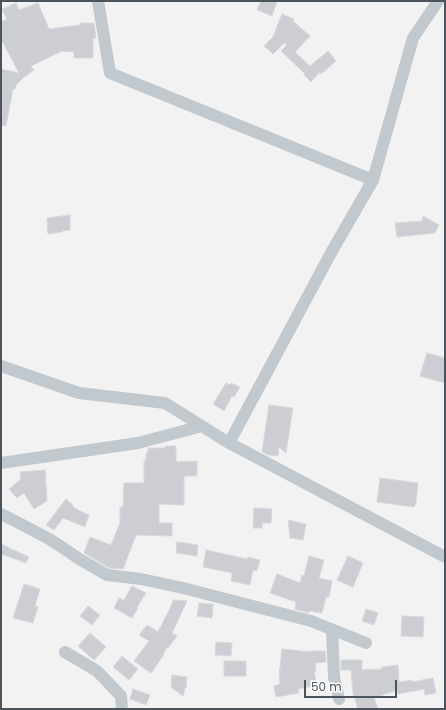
<!DOCTYPE html>
<html>
<head>
<meta charset="utf-8">
<style>
  body { margin:0 }
  #map { position:relative; width:446px; height:710px; overflow:hidden; background:#f3f2f2; font-family:Poppins,sans-serif }
  canvas { display:block }
  .frame { position:absolute; inset:0; border:2px solid #4b545d; pointer-events:none }
  .scale { position:absolute; left:304px; top:680px; width:93px; height:18px; box-sizing:border-box; border:2px solid #4b545d; border-top:0; padding-left:5px; font-size:12px; line-height:14px; white-space:nowrap; color:#4b545d; -webkit-text-stroke:3px #fff; paint-order:stroke }
</style>
</head>
<body>
<div id="map">
<canvas width="446" height="710"></canvas>
<div class="frame"></div>
<div class="scale">50 m</div>
</div>
<script>
const ctx = document.querySelector('canvas').getContext('2d');
ctx.lineJoin = 'round';
function paint(path, color) { ctx.fillStyle = color; ctx.fill(path, 'evenodd'); }
const toPath = rows => new Path2D(rows.map(r => 'M' + r).join(''));
function stroke(path, color, width, dash) { ctx.strokeStyle = color; ctx.lineWidth = width; ctx.lineCap = dash ? 'butt' : 'round'; ctx.setLineDash(dash || []); ctx.stroke(path); }
const building = toPath([
  [261,1,277,1,272,16,257,10,261,1],
  [16,3,19,10,38,3,49,29,80,25,80,23,94,23,96,38,93,38,93,58,74,58,74,52,62,51,31,66,34,70,23,78,16,85,15,89,13,89,6,126,1,125,1,69,19,73,1,39,1,22,7,19,2,9,16,3],
  [282,14,294,19,293,21,310,36,295,52,310,66,328,51,336,61,321,74,320,72,311,82,304,75,305,74,281,51,287,45,284,43,273,54,264,46,273,37,282,14],
  [70,215,70,230,62,231,62,232,48,234,47,218,70,215],
  [423,216,439,225,435,233,397,237,395,223,422,221,423,216],
  [427,353,445,358,445,383,420,376,427,353],
  [226,383,229,385,231,383,240,387,234,397,232,396,224,411,213,404,226,383],
  [269,405,293,408,286,453,279,447,278,456,268,455,262,452,269,405],
  [165,446,176,446,176,462,197,461,197,476,184,476,184,505,159,504,159,523,172,523,172,536,136,535,123,569,109,568,84,553,90,537,111,545,120,523,120,507,123,507,124,483,144,483,144,460,146,460,146,453,148,453,148,448,165,448,165,446],
  [45,470,47,501,34,509,24,493,17,498,9,489,21,479,20,472,45,470],
  [380,478,418,483,416,503,414,507,377,502,380,478],
  [66,499,73,505,72,506,78,510,89,515,85,527,63,518,54,530,46,525,66,499],
  [254,508,272,509,271,523,262,523,262,528,253,528,254,508],
  [288,520,306,524,303,540,290,538,288,520],
  [177,542,198,545,197,556,176,553,177,542],
  [1,544,29,557,26,563,1,554,1,544],
  [206,550,247,559,248,557,260,560,257,571,253,570,250,585,231,581,232,573,203,567,206,550],
  [309,556,324,560,319,578,332,581,329,597,326,597,322,613,309,611,309,613,295,609,296,602,270,593,277,574,300,583,302,575,304,576,309,556],
  [348,556,363,563,353,587,337,580,348,556],
  [24,584,40,589,35,606,38,607,33,623,13,618,24,584],
  [132,586,146,593,137,607,138,608,132,618,114,608,119,598,124,600,132,586],
  [173,600,187,601,172,633,177,636,168,648,166,648,163,656,151,673,134,661,149,641,139,635,147,625,158,632,172,604,173,600],
  [199,603,213,604,212,618,197,616,199,603],
  [88,606,100,615,92,625,80,616,88,606],
  [366,609,378,613,374,625,362,621,366,609],
  [402,616,424,617,423,637,401,636,402,616],
  [90,633,106,647,94,660,78,646,90,633],
  [216,642,232,643,231,656,215,655,216,642],
  [282,649,311,652,311,651,325,651,326,662,315,663,316,672,314,672,317,685,298,689,299,693,276,697,274,686,280,684,279,669,280,668,282,649],
  [122,656,138,669,129,680,113,667,122,656],
  [341,660,362,660,362,670,382,669,382,667,398,665,399,682,412,680,412,682,433,678,436,693,425,695,424,689,398,694,397,690,374,698,378,709,358,709,353,693,351,670,341,670,341,660],
  [224,661,246,661,246,676,224,676,224,661],
  [172,675,187,677,186,688,185,688,183,696,171,687,172,675],
  [133,689,150,695,146,705,130,699,133,689]
]);
paint(building, '#ccced3');
stroke(building, '#d6d8dc', 1);
stroke(toPath([
  [98,1,110,73,373,180],
  [1,366,79,393,165,403,229,443,445,557],
  [229,443,332,251,373,180,413,38,438,1],
  [1,463,138,443,202,426],
  [1,514,19,523,51,540,81,560,107,575,141,579,183,588,311,621,366,643],
  [332,630,334,677,339,699],
  [65,652,97,671,121,696,122,709]
]), '#c1c8ce', 12);
</script>
</body>
</html>
